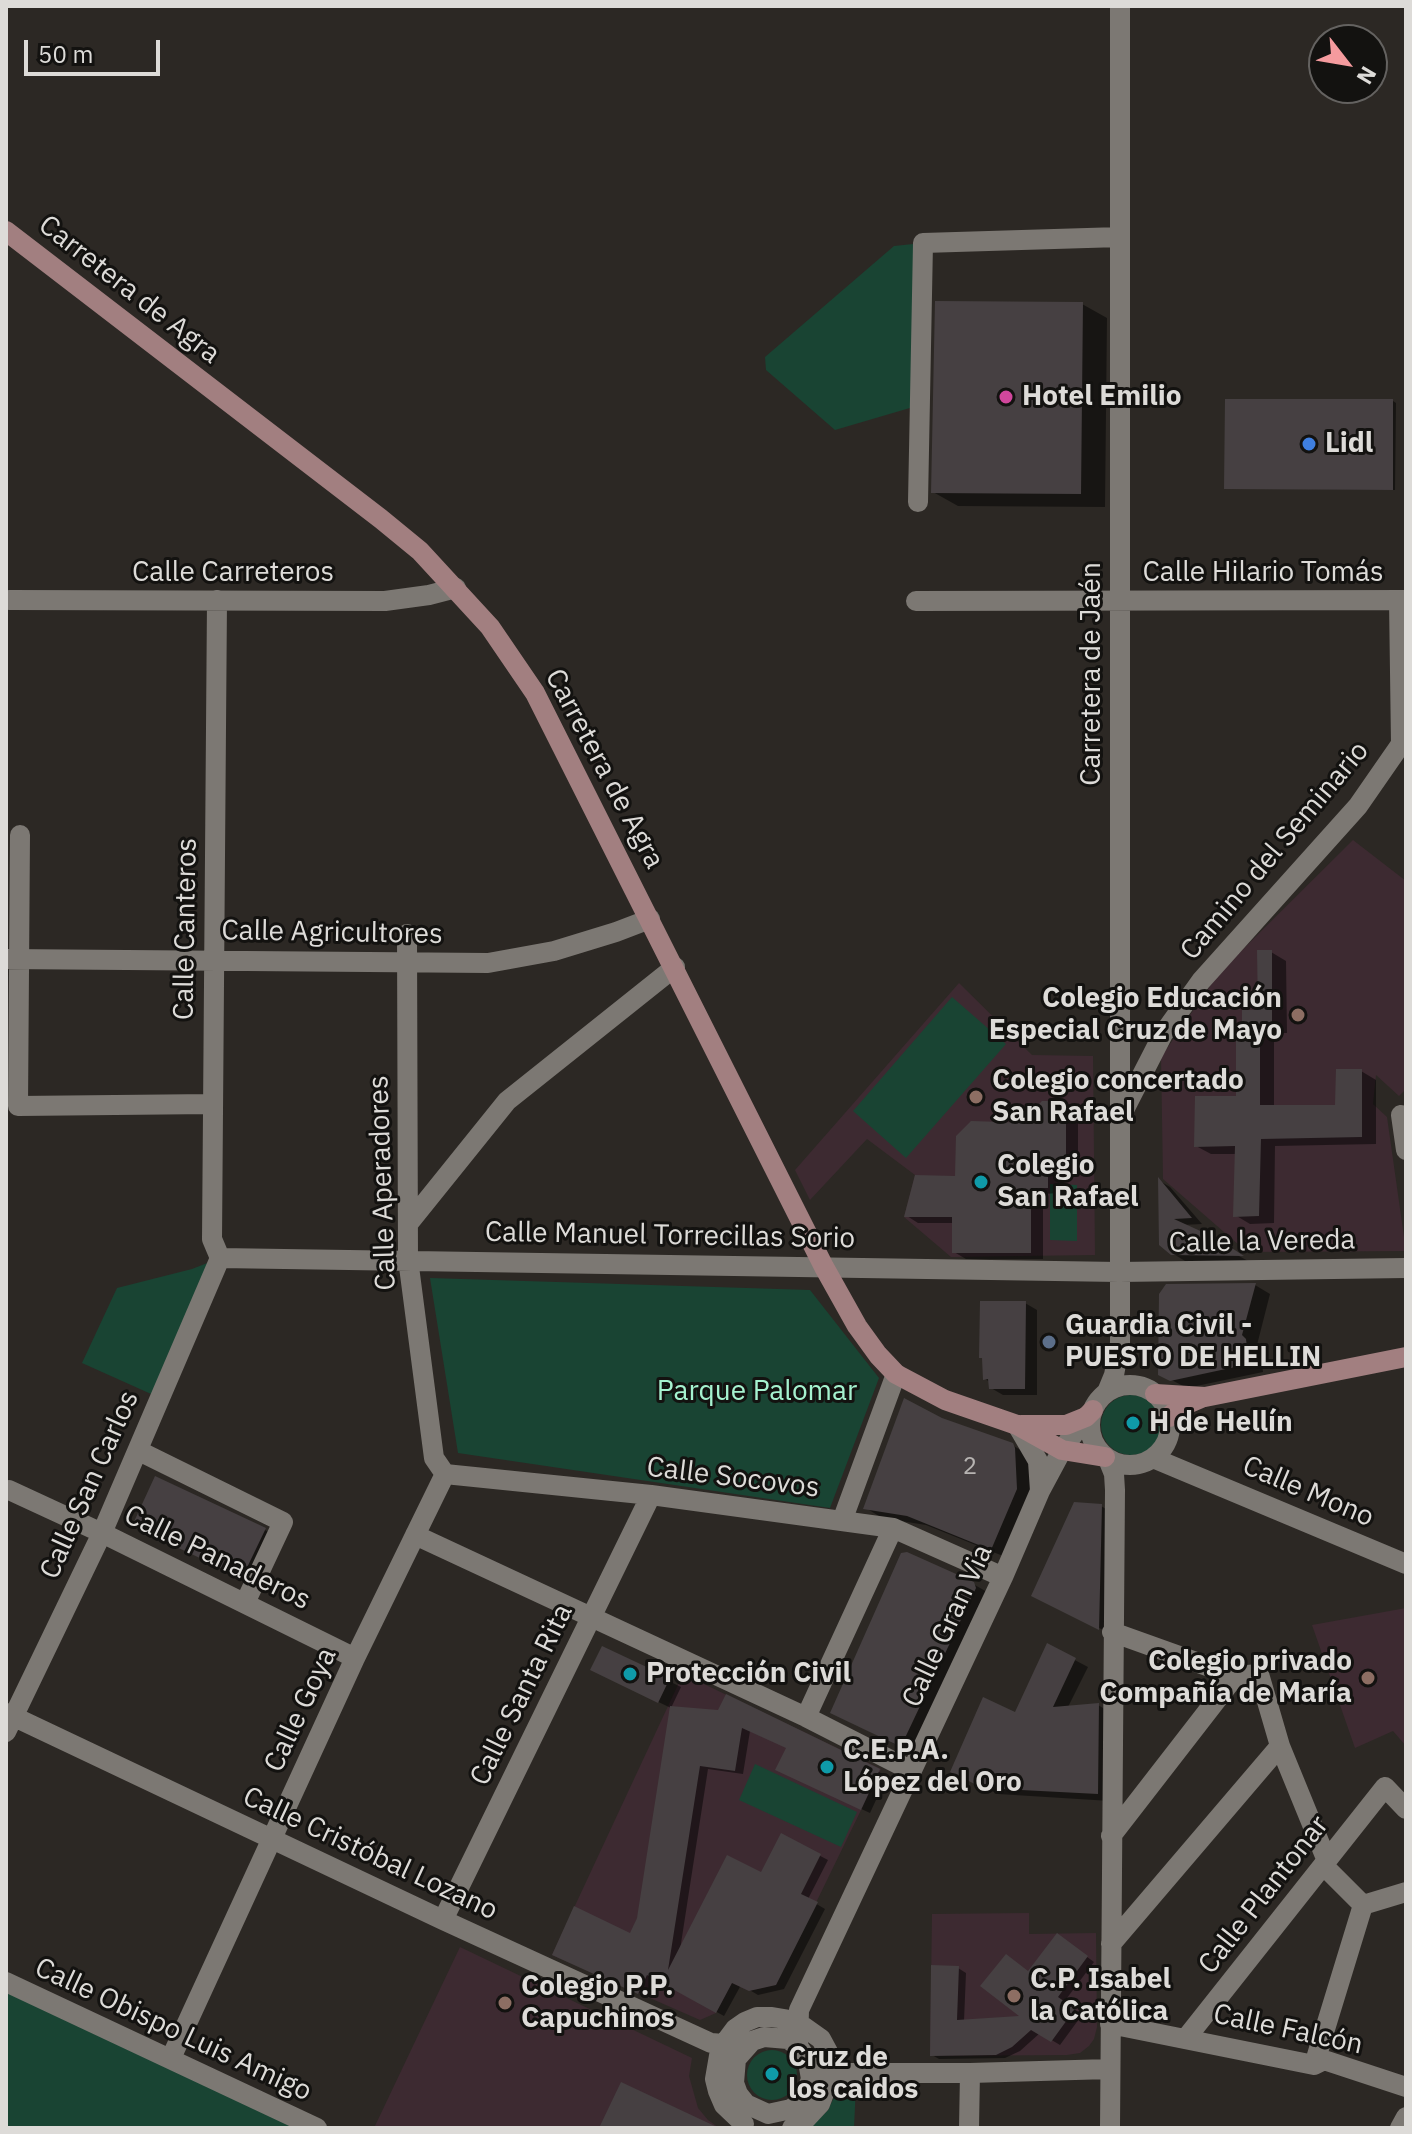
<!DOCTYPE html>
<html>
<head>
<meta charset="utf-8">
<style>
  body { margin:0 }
  #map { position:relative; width:1412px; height:2134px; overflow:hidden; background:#2c2824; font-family:"IBM Plex Sans",sans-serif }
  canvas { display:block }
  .frame { position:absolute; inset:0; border:8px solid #dddbd8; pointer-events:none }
  .north { position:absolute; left:1308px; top:24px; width:80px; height:80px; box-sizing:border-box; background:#131210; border:2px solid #646260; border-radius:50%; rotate:121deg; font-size:22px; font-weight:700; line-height:32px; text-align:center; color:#dddbd8 }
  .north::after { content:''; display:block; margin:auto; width:28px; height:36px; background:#f59b9e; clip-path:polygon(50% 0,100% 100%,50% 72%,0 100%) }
  .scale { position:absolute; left:24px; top:40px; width:136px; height:36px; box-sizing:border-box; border:4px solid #dddbd8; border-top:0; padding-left:10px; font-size:24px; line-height:28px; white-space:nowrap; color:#dddbd8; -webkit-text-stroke:6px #131210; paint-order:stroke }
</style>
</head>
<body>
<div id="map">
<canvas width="1412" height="2134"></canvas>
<div class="frame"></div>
<div class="north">N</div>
<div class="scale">50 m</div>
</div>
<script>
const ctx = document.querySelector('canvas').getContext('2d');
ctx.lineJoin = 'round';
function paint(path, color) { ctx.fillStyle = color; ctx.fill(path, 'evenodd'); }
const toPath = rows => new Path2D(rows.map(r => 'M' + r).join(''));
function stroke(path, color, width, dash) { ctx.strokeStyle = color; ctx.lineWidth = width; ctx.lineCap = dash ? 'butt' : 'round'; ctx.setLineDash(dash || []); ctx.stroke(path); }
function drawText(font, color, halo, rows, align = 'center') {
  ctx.font = font + ' "IBM Plex Sans",sans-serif'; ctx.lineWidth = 6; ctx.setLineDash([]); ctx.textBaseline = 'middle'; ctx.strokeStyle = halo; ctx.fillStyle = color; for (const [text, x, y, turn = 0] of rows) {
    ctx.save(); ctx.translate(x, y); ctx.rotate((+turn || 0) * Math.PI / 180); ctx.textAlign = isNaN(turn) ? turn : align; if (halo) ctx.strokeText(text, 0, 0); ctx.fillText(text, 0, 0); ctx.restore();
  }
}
paint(toPath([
  [1353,840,1406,881,1406,1089,1399,1096,1376,1075,1373,1104,1387,1117,1406,1251,1247,1252,1163,1179,1161,1057,1219,973],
  [959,983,1032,1055,1093,1056,1095,1255,951,1257,904,1217,915,1175,867,1139,810,1200,795,1170],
  [1406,1608,1406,1746,1393,1731,1355,1748,1312,1625],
  [683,1674,881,1769,776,1985,749,1991,732,1983,716,2013,700,2020,552,1955],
  [1029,1913,1029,1934,1096,1933,1097,2027,1094,2039,1089,2046,1080,2053,1067,2055,930,2056,932,1914],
  [460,1947,692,2058,689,2076,698,2108,708,2120,719,2128,374,2128]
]), '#3d2a31');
paint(toPath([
  [923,243,920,405,835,430,766,370,765,357,894,246],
  [952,997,1006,1044,906,1158,853,1111],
  [1050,1184,1077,1185,1077,1241,1050,1240],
  [220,1258,160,1398,82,1363,117,1288,192,1269],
  [430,1278,810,1290,879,1378,830,1508,458,1453],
  '1101 1425a30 30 0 1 1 60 0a30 30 0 1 1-60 0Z',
  [755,1764,857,1812,841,1847,739,1800],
  [6,1982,317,2128,6,2128],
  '747 2075a25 25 0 1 1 50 0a25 25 0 1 1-50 0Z',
  [840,2085,856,2085,854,2128,810,2128,828,2110]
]), '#194433');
paint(toPath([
  [1082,304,1107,318,1105,507,958,506,933,492],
  [1393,401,1396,403,1395,490,1226,488],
  [1271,952,1286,961,1287,1033,1274,1033,1274,1107,1337,1108,1361,1071,1376,1080,1376,1144,1275,1146,1274,1223,1250,1224,1235,1215,1237,1154,1211,1154,1196,1146,1238,1098,1244,1028,1260,1012],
  [1066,1103,1078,1110,1078,1175,1059,1175,1059,1193,1043,1194,1043,1259,966,1259,954,1252,954,1223,918,1223,907,1216],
  [1160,1181,1170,1187,1202,1224,1182,1225,1250,1262,1185,1261,1172,1253],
  [1255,1285,1270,1294,1257,1345,1260,1349,1263,1372,1187,1388,1160,1374],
  [1025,1303,1037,1310,1037,1395,1003,1395,991,1388,990,1382,985,1379],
  [941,1420,1012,1445,1029,1455,1033,1499,1008,1558,926,1525,882,1518,866,1508],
  [1101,1506,1116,1515,1109,1633,1046,1601],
  [265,1530,281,1539,259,1586,150,1534],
  [973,1584,996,1597,914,1754,832,1712],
  [1048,1646,1088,1667,1068,1707,1098,1705,1111,1713,1110,1801,998,1794,965,1778,1016,1714],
  [603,1649,681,1687,671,1708,604,1676],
  [727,1697,887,1776,870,1813,786,1774,788,1748,750,1731,743,1774,708,1769,680,1950,762,1875,782,1836,828,1860,808,1899,825,1909,784,1989,758,1995,741,1985,724,2016,655,1978,646,1996,562,1958,630,1936],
  [1064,1940,1094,1962,1064,2002,1082,2015,1060,2045,1040,2033,1020,2051,1005,2058,939,2059,932,2055,958,1968,966,1973,964,2021,1025,2018,1030,1973]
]), '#0007');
paint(toPath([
  [935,301,1083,302,1081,494,931,493],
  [1225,399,1393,399,1393,490,1224,489],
  [1257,950,1272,950,1272,1025,1260,1025,1260,1105,1335,1105,1336,1069,1362,1069,1362,1137,1261,1139,1259,1216,1233,1217,1235,1146,1194,1147,1195,1096,1236,1096,1236,1026,1242,1026,1242,1010,1258,1010],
  [1042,1101,1066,1101,1066,1169,1048,1169,1048,1188,1031,1188,1031,1253,952,1253,952,1217,904,1217,915,1175,955,1176,956,1136,971,1121,1034,1123,1035,1108],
  [1158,1177,1192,1218,1174,1219,1218,1239,1244,1256,1171,1255,1159,1245],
  [1256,1283,1242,1335,1246,1339,1249,1364,1170,1381,1158,1375,1159,1294,1166,1284],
  [980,1301,1026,1301,1025,1389,989,1389,988,1379,983,1380,982,1358,979,1358],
  [904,1398,942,1418,1013,1443,1015,1448,1017,1489,991,1550,907,1516,863,1509],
  [155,1476,266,1528,242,1578,132,1526],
  [1074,1502,1102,1504,1099,1630,1031,1596],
  [907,1552,974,1582,976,1588,904,1740,895,1744,830,1713,901,1553],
  [1047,1643,1076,1658,1053,1707,1099,1703,1098,1794,983,1788,950,1772,983,1697,1015,1712],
  [602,1646,670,1678,658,1703,590,1670],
  [726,1694,880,1769,861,1810,775,1770,786,1748,742,1728,735,1771,700,1766,668,1970,727,1855,761,1872,781,1833,821,1854,801,1894,818,1902,776,1985,749,1991,732,1983,716,2013,647,1975,638,1994,552,1955,574,1906,630,1933,637,1918,670,1706,718,1710],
  [1057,1933,1088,1956,1058,1997,1075,2009,1051,2042,1031,2030,1012,2047,996,2055,930,2056,931,1965,959,1966,957,2020,1019,2016,980,1986,1006,1954,1028,1971],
  [621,2082,719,2128,599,2128]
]), '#464042');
stroke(toPath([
  [918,502,923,243,1120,237],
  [9,600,385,601,429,595,456,588],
  [217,600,212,1239,220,1258],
  [916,601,1406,600],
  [20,835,18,1106,212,1104],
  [407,934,408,1259,434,1458,445,1474],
  [6,959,488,963,554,951,616,932,650,919],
  [1401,1115,1406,1150],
  [1121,1116,1163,1034,1201,981,1358,806,1401,744,1399,600],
  [408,1224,507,1101,675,967],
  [220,1258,1119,1272,1406,1268],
  '1090 1425a40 40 0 1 1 80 0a40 40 0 1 1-80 0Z',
  [1107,1392,1114,1375,1120,1343,1120,6],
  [1017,1425,1038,1461,1040,1491],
  [139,1451,283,1522,245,1603],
  [1153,1458,1406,1564],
  [1108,1459,1114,1474,1115,1490,1110,2128],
  [445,1474,651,1495,893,1528,1003,1577],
  [9,1490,102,1533,355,1658],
  [842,1521,896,1374],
  [415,1535,806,1717,912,1771],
  [1112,1632,1235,1676,1259,1674,1280,1746,1327,1861],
  [6,1713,443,1920,711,2043,736,2045,752,2041],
  [806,1717,893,1528],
  [6,1732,102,1533,220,1258],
  [1111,1836,1235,1676],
  [1323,1865,1363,1905],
  [1363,1905,1406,1892],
  [443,1920,651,1495],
  [1111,1944,1280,1746],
  [6,1982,317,2128],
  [797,2022,821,2039,828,2052,832,2072],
  [1110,2024,1314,2065,1324,2060,1406,2087],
  [1187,2037,1385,1787,1406,1809],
  [723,2045,735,2029,745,2022,757,2017,772,2017,790,2020],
  [798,2046,799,2010,1003,1577,1040,1491,1062,1450,1086,1417],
  [720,2050,715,2079,718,2091,724,2105,744,2124],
  [171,2058,355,1658,445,1474],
  [808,2061,826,2071,837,2073,970,2073,1110,2069],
  [1314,2065,1363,1905],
  [807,2090,811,2079,808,2061,798,2046,788,2039,764,2037,752,2041,736,2059,734,2083,738,2094,746,2104,768,2114,791,2109,801,2101,814,2082,837,2073],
  [792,2128,806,2119,820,2104,831,2075],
  [969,2128,970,2073],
  [1400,2128,1406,2117]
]), '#7c7873', 20);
stroke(toPath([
  [6,231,381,519,420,551,490,627,535,693,824,1267,857,1326,878,1355,896,1374,945,1400,1017,1425,1062,1450,1105,1457],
  [1155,1394,1205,1397,1406,1357],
  [1169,1417,1180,1407,1201,1398],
  [1021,1425,1066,1425,1086,1417,1093,1410]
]), '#a27f80', 20);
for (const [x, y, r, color] of [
  [1006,397,8,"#d1479c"],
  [1309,444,8,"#3f7fe0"],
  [1298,1015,8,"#8d6e63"],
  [976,1097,8,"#8d6e63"],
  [981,1182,8,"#0f9aa8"],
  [1049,1342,8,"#5c6f8a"],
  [1133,1423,8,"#0f9aa8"],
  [630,1674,8,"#0f9aa8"],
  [1368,1678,8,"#8d6e63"],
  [827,1767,8,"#0f9aa8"],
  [1014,1996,8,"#8d6e63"],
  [505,2003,8,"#8d6e63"],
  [772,2074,8,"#0f9aa8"]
]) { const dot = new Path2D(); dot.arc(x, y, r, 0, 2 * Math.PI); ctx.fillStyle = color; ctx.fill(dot); stroke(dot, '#131210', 3); }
drawText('24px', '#b7b4b2', null, [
  ["2",970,1467]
]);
drawText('28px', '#dddbd8', '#131210', [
  ["Carretera de Agra",129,290,38],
  ["Calle Carreteros",233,573],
  ["Calle Hilario Tomás",1263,573],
  ["Carretera de Jaén",1092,674,-90],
  ["Carretera de Agra",604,769,62],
  ["Camino del Seminario",1275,851,-50],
  ["Calle Canteros",186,929,-89],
  ["Calle Agricultores",332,933,1],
  ["Calle Aperadores",383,1183,-92],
  ["Calle Manuel Torrecillas Sorio",670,1236,1],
  ["Calle la Vereda",1262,1242,-1],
  ["Calle Socovos",733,1478,7],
  ["Calle San Carlos",90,1485,-66],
  ["Calle Mono",1308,1492,23],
  ["Calle Panaderos",217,1558,26],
  ["Calle Gran Via",948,1626,-65],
  ["Calle Santa Rita",522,1695,-64],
  ["Calle Goya",301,1710,-65],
  ["Calle Cristóbal Lozano",370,1854,25],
  ["Calle Plantonar",1264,1895,-52],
  ["Calle Obispo Luis Amigo",173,2030,25],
  ["Calle Falcón",1288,2030,12]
]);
drawText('bold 28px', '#dddbd8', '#131210', [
  ["Hotel Emilio",1022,397],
  ["Lidl",1325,444],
  ["Colegio Educación",1282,999,"right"],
  ["Especial Cruz de Mayo",1282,1031,"right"],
  ["Colegio concertado",992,1081],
  ["San Rafael",992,1113],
  ["Colegio",997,1166],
  ["San Rafael",997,1198],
  ["Guardia Civil -",1065,1326],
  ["PUESTO DE HELLIN",1065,1358],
  ["H de Hellín",1149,1423],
  ["Colegio privado",1352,1662,"right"],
  ["Compañía de María",1352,1694,"right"],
  ["Protección Civil",646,1674],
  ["C.E.P.A.",843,1751],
  ["López del Oro",843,1783],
  ["C.P. Isabel",1030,1980],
  ["la Católica",1030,2012],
  ["Colegio P.P.",521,1987],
  ["Capuchinos",521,2019],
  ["Cruz de",788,2058],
  ["los caidos",788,2090]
], 'left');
drawText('28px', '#a5f2cf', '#131210', [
  ["Parque Palomar",757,1392]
]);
</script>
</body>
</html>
